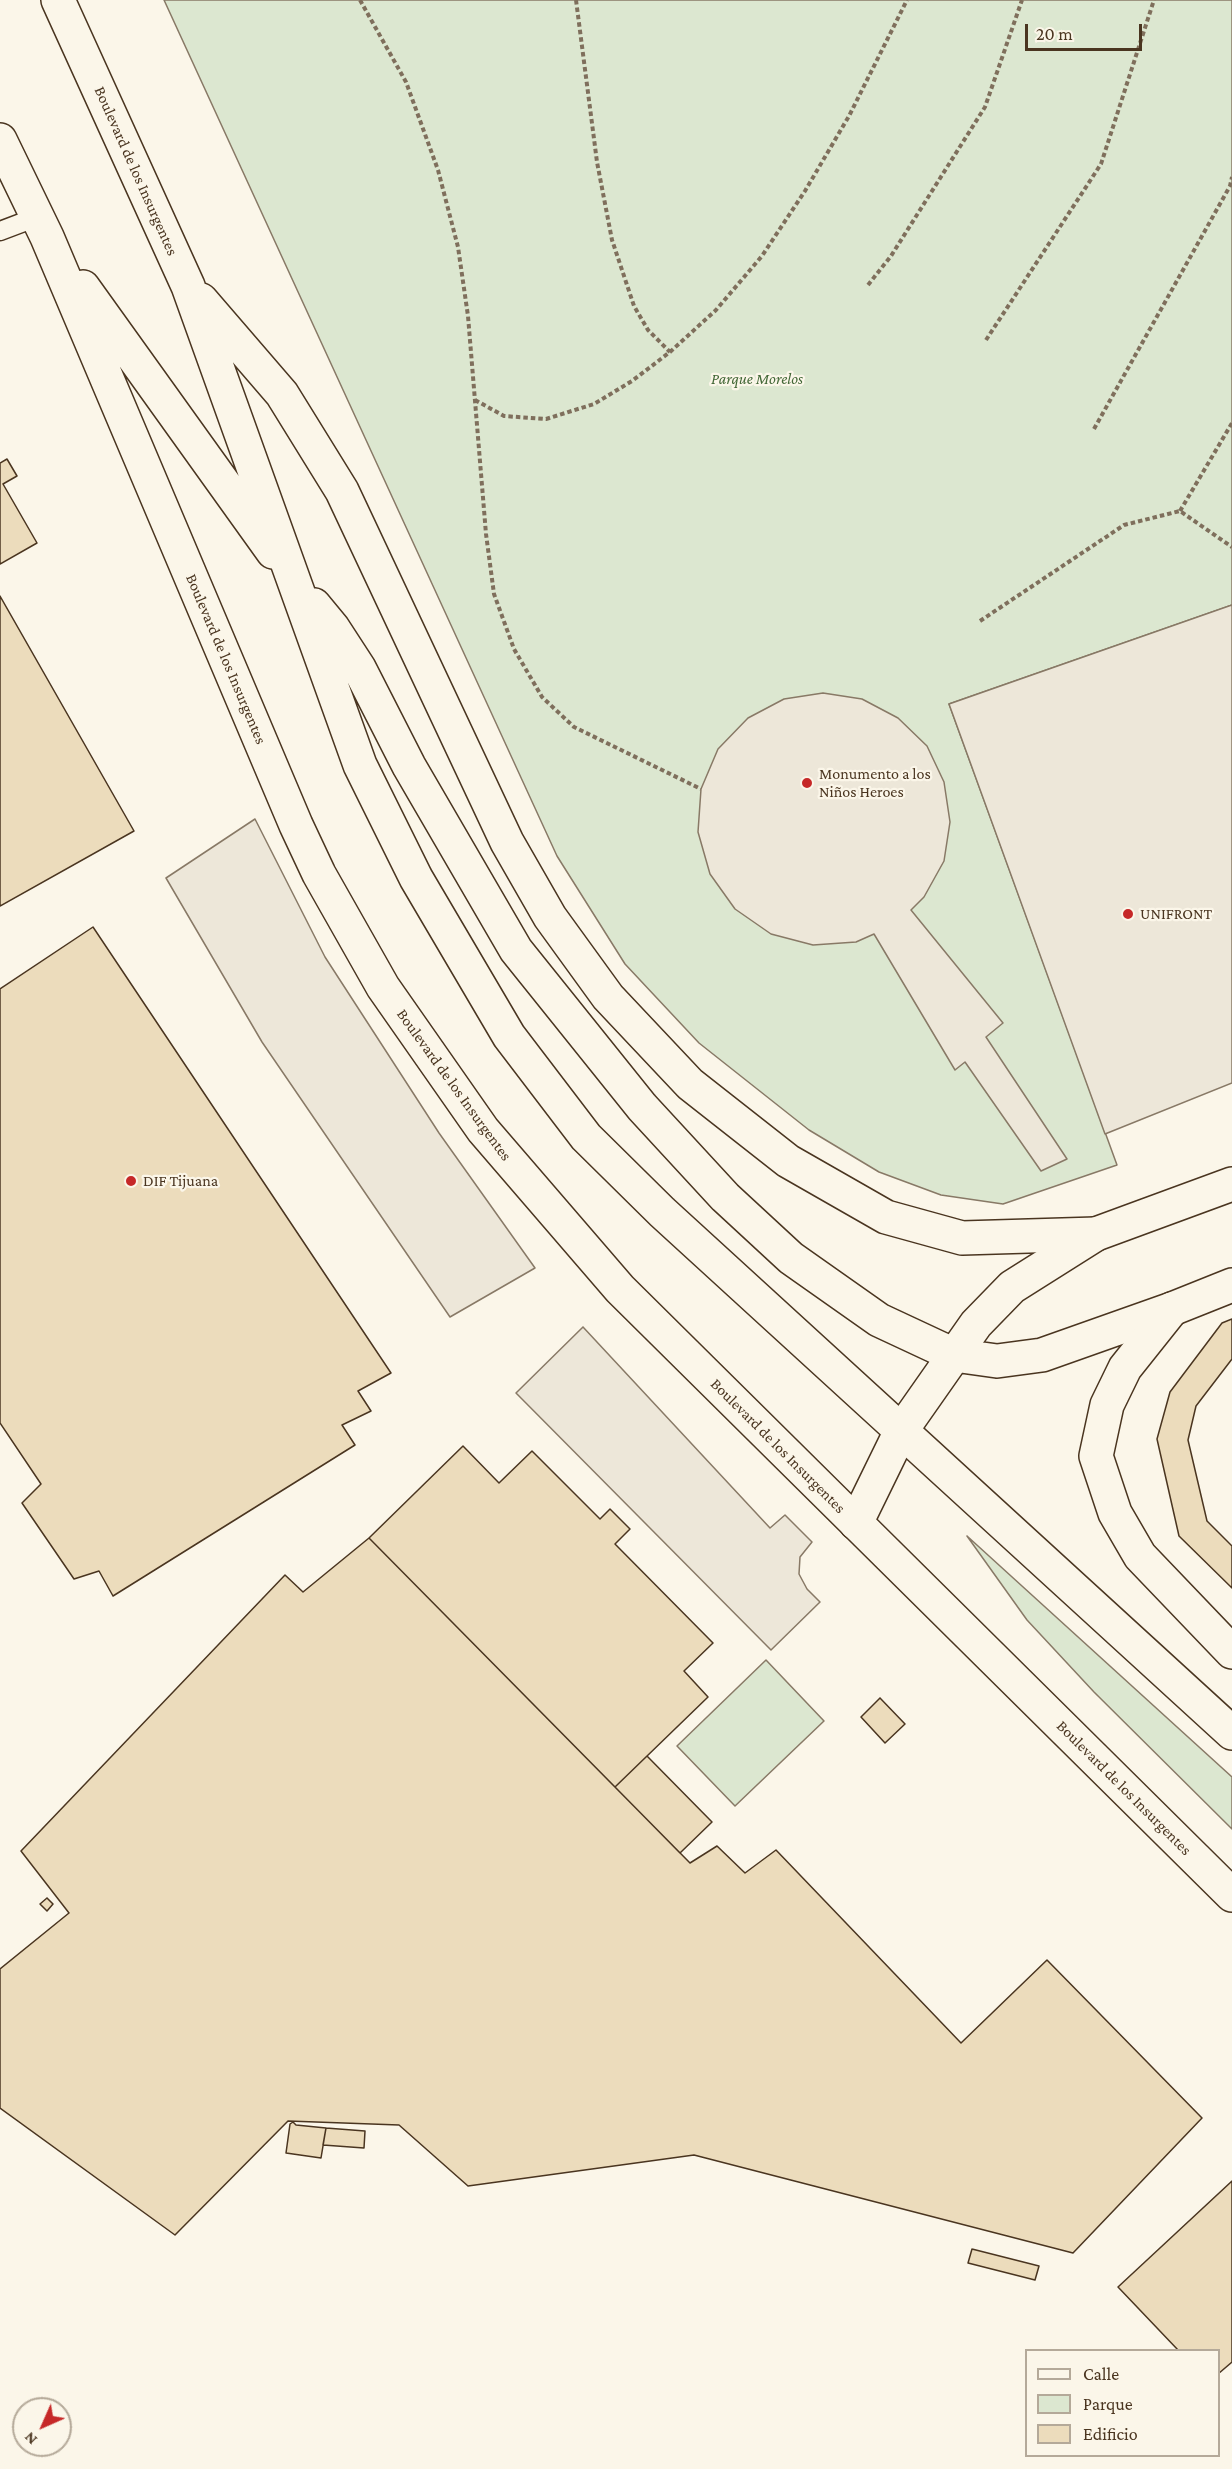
<!DOCTYPE html>
<html>
<head>
<meta charset="utf-8">
<style>
  body { margin:0 }
  #map { position:relative; width:1232px; height:2469px; overflow:hidden; background:#fbf6e9; font-family:"Crimson Pro",serif }
  canvas { display:block }
  .legend { position:absolute; left:1025px; top:2349px; width:195px; height:108px; box-sizing:border-box; background:#fbf6e9; border:2px solid #b4a999; margin:0; padding:8px 10px; list-style:none; font-size:18px; color:#4a3520 }
  .legend li { display:flex; align-items:center; gap:12px; height:30px }
  .legend b { width:30px; border:2px solid #b4a999 }
  .north { position:absolute; left:12px; top:2397px; width:60px; height:60px; box-sizing:border-box; background:#fbf6e9; border:2px solid #b4a999; border-radius:50%; rotate:225deg; font-size:16px; font-weight:700; line-height:24px; text-align:center; color:#4a3520 }
  .north::after { content:''; display:block; margin:auto; width:21px; height:27px; background:#c62828; clip-path:polygon(50% 0,100% 100%,50% 72%,0 100%) }
  .scale { position:absolute; left:1025px; top:24px; width:117px; height:27px; box-sizing:border-box; border:3px solid #4a3520; border-top:0; padding-left:8px; font-size:18px; line-height:21px; white-space:nowrap; color:#4a3520; -webkit-text-stroke:4px #fbf6e9; paint-order:stroke }
</style>
</head>
<body>
<div id="map">
<canvas width="1232" height="2469"></canvas>
<ul class="legend">
<li><b style="height:8px;background:#fbf6e9"></b>Calle</li>
<li><b style="height:16px;background:#dce7d0"></b>Parque</li>
<li><b style="height:16px;background:#ecdcbc"></b>Edificio</li>
</ul>
<div class="north">N</div>
<div class="scale">20 m</div>
</div>
<script>
const ctx = document.querySelector('canvas').getContext('2d');
ctx.lineJoin = 'round';
function paint(path, color) { ctx.fillStyle = color; ctx.fill(path, 'evenodd'); }
const toPath = rows => new Path2D(rows.map(r => 'M' + r).join(''));
function stroke(path, color, width, dash) { ctx.strokeStyle = color; ctx.lineWidth = width; ctx.lineCap = dash ? 'butt' : 'round'; ctx.setLineDash(dash || []); ctx.stroke(path); }
function drawText(font, color, halo, rows, align = 'center') {
  ctx.font = font + ' "Crimson Pro",serif'; ctx.lineWidth = 4.5; ctx.setLineDash([]); ctx.textBaseline = 'middle'; ctx.strokeStyle = halo; ctx.fillStyle = color; for (const [text, x, y, turn = 0] of rows) {
    ctx.save(); ctx.translate(x, y); ctx.rotate((+turn || 0) * Math.PI / 180); ctx.textAlign = isNaN(turn) ? turn : align; if (halo) ctx.strokeText(text, 0, 0); ctx.fillText(text, 0, 0); ctx.restore();
  }
}
const green = toPath([
  [164,0,1232,0,1232,605,949,704,1117,1165,1003,1204,941,1195,879,1172,809,1130,699,1043,625,964,557,856,164,0],
  [967,1536,1232,1777,1232,1829,1094,1692,1027,1620,967,1536],
  [766,1660,824,1721,735,1806,677,1746,766,1660]
]);
paint(green, '#dce7d0');
stroke(green, '#887966', 1.5);
const parking = toPath([
  [1232,605,1232,1083,1105,1134,949,704,1232,605],
  [823,693,862,699,898,718,927,746,944,782,950,822,944,861,924,897,911,910,1003,1023,986,1037,1067,1159,1041,1171,965,1062,955,1070,874,934,856,942,813,945,771,934,735,909,710,874,698,832,701,789,718,749,748,718,784,699,823,693],
  [255,819,325,957,439,1133,535,1268,450,1317,262,1042,166,878,255,819],
  [583,1327,770,1528,785,1515,812,1542,800,1557,799,1574,807,1589,820,1602,771,1650,516,1393,583,1327]
]);
paint(parking, '#ede7d9');
stroke(parking, '#887966', 1.5);
const building = toPath([
  [7,459,17,476,3,484,37,543,0,564,0,463,7,459],
  [0,596,134,831,0,906,0,596],
  [93,927,391,1373,358,1391,371,1411,342,1425,355,1445,113,1596,99,1571,74,1579,22,1503,41,1484,0,1423,0,989,93,927],
  [1232,1319,1232,1359,1196,1406,1188,1440,1207,1521,1232,1546,1232,1588,1179,1536,1157,1439,1170,1392,1222,1323,1232,1319],
  [463,1446,499,1483,532,1451,600,1519,610,1509,630,1529,615,1544,713,1643,684,1671,708,1697,615,1787,369,1538,463,1446],
  [369,1538,690,1863,717,1846,745,1873,776,1850,961,2043,1047,1960,1202,2118,1073,2253,694,2155,468,2186,399,2125,288,2121,175,2235,0,2108,0,1969,69,1913,21,1851,285,1575,303,1592,369,1538],
  [880,1698,905,1724,885,1743,861,1717,880,1698],
  [647,1756,712,1822,680,1853,615,1787,647,1756],
  [47,1898,53,1904,47,1911,40,1904,47,1898],
  [293,2122,296,2125,326,2128,321,2158,286,2153,290,2124,293,2122],
  [326,2128,365,2131,364,2148,323,2145,326,2128],
  [1232,2181,1232,2362,1218,2374,1218,2350,1178,2350,1118,2287,1232,2181],
  [972,2249,1039,2266,1035,2280,968,2263,972,2249]
]);
paint(building, '#ecdcbc');
stroke(building, '#4a3520', 1.5);
const service = toPath([
  [0,231,37,217]
]);
const secondary = toPath([
  [954,1355,997,1361,1042,1355,1172,1309,1232,1285],
  [856,1523,901,1431,976,1324,1012,1287,1096,1234,1232,1184]
]);
const primary = toPath([
  [58,0,188,286,360,765,416,878,509,1036,586,1137,662,1212,1232,1733],
  [0,140,47,237,296,825,319,874,383,987,483,1130,620,1289,1232,1895],
  [83,287,273,552],
  [201,300,282,394,342,491,507,842,550,917,608,997,690,1084,788,1161,886,1217,962,1238,1096,1234],
  [314,605,333,628,359,668,409,766,516,950,642,1107,725,1197,791,1258,879,1320,954,1355],
  [1172,1309,1125,1368,1107,1405,1096,1456,1115,1513,1140,1556,1232,1652]
]);
stroke(service, '#4a3520', 21);
stroke(secondary, '#4a3520', 36);
stroke(primary, '#4a3520', 36);
stroke(toPath([
  [360,0,406,82,438,170,458,247,468,316,486,534,494,594,514,649,542,697,574,727,701,789],
  [576,0,597,162,612,240,634,306,648,330,670,352],
  [868,285,891,256,985,107,1022,0],
  [986,340,1101,164,1154,0],
  [475,400,504,416,546,419,594,404,632,381,670,352,716,310,762,256,805,191,849,116,907,0],
  [1094,429,1230,186,1232,177],
  [1180,511,1232,423],
  [980,621,1124,525,1180,511,1232,547]
]), '#7f6f5c', 4, [4.5, 3]);
stroke(service, '#fbf6e9', 18);
stroke(secondary, '#fbf6e9', 33);
stroke(primary, '#fbf6e9', 33);
for (const [x, y, r, color] of [
  [807,783,6,"#c62828"],
  [1128,914,6,"#c62828"],
  [131,1181,6,"#c62828"]
]) { const dot = new Path2D(); dot.arc(x, y, r, 0, 2 * Math.PI); ctx.fillStyle = color; ctx.fill(dot); stroke(dot, '#fbf6e9', 2); }
drawText('16px', '#4a3520', '#fbf6e9', [
  ["Boulevard de los Insurgentes",136,171,66],
  ["Boulevard de los Insurgentes",226,659,67],
  ["Boulevard de los Insurgentes",454,1085,54],
  ["Boulevard de los Insurgentes",778,1446,45],
  ["Boulevard de los Insurgentes",1124,1788,45]
]);
drawText('italic 16px', '#436837', '#fbf6e9', [
  ["Parque Morelos",757,379]
]);
drawText('16px', '#4a3520', '#fbf6e9', [
  ["Monumento a los",819,774],
  ["Niños Heroes",819,792],
  ["UNIFRONT",1140,914],
  ["DIF Tijuana",143,1181]
], 'left');
</script>
</body>
</html>
